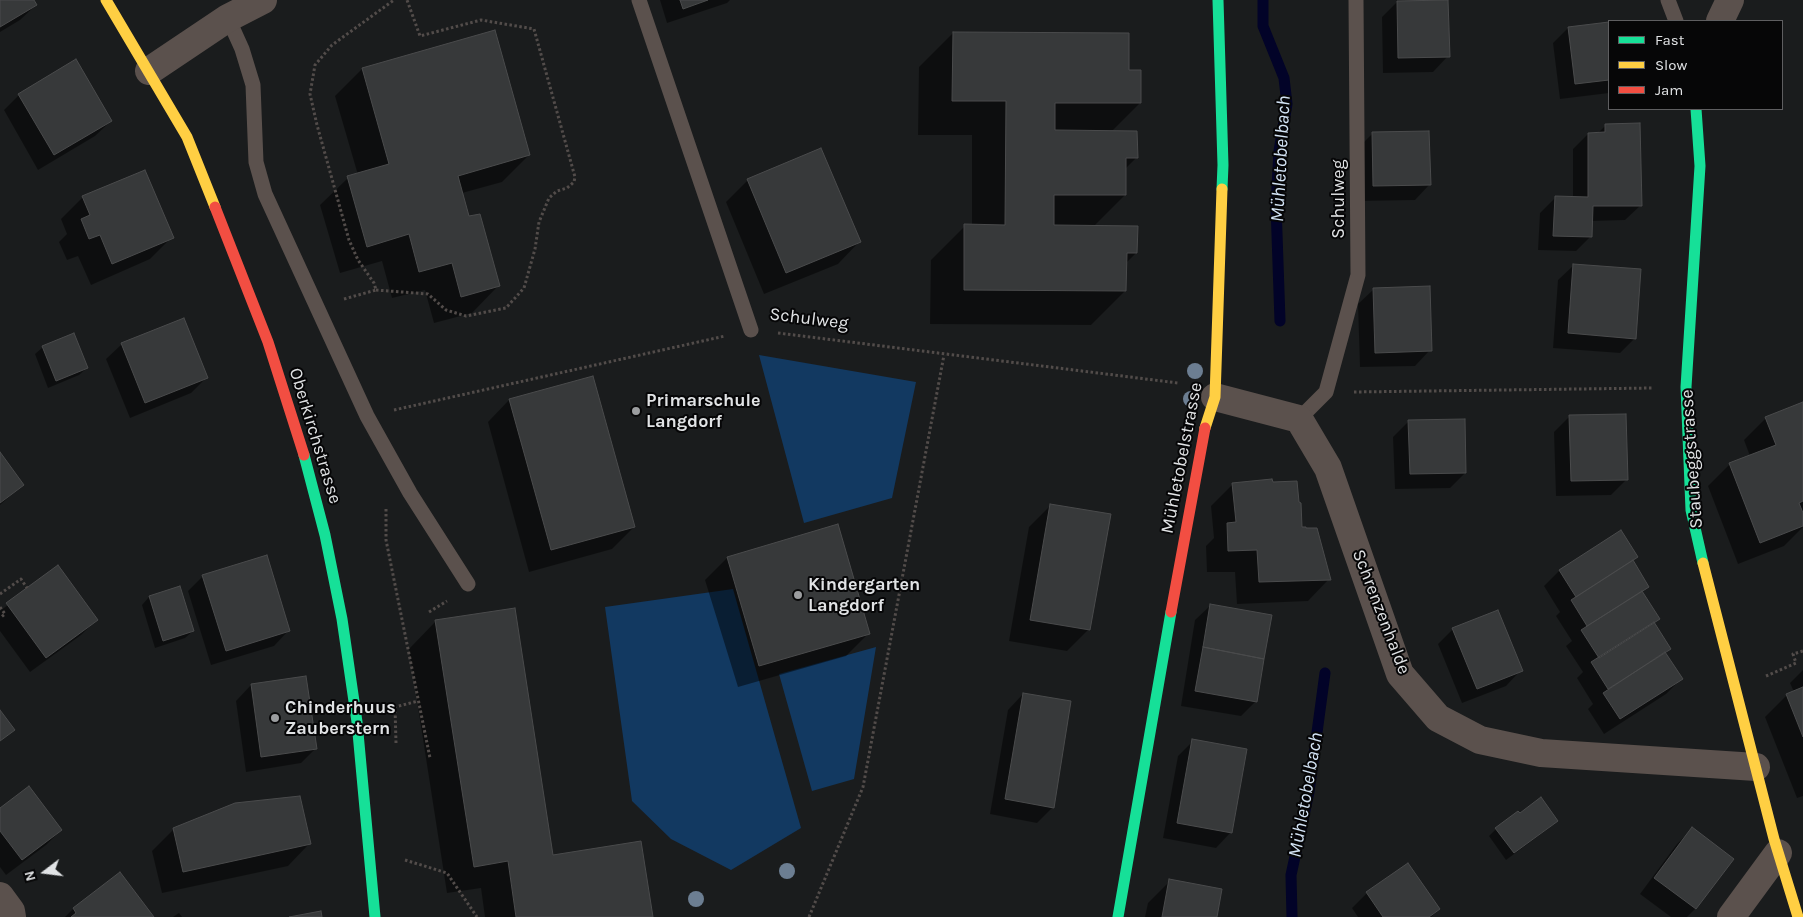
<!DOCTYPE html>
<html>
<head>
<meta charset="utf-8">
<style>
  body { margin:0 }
  #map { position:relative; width:1803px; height:917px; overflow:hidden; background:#1a1c1d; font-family:Karla,sans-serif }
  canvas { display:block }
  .legend { position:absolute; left:1608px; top:20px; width:175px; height:90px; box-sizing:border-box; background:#060607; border:1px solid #5e5e60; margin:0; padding:6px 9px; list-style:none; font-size:15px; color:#e1e3e5 }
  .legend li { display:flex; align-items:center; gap:10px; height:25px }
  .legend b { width:25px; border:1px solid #5e5e60 }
  .north { position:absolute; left:20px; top:847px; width:50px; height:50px; -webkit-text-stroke:4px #060607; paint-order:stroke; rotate:255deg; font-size:14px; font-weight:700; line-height:20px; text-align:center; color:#e1e3e5 }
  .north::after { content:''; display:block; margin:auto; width:18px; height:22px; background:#e1e3e5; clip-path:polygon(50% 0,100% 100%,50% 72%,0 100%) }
</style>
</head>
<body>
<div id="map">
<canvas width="1803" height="917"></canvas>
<ul class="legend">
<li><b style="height:6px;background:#16e098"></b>Fast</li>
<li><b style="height:6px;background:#ffcf43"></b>Slow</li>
<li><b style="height:6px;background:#f24e42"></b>Jam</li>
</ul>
<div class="north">N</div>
</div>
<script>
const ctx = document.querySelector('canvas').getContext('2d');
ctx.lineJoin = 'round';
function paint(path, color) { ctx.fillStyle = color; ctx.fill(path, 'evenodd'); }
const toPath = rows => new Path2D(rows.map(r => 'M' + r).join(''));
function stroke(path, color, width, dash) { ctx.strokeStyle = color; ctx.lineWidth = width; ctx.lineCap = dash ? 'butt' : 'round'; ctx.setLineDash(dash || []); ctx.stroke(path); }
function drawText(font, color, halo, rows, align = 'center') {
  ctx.font = font + ' Karla,sans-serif'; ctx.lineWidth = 4; ctx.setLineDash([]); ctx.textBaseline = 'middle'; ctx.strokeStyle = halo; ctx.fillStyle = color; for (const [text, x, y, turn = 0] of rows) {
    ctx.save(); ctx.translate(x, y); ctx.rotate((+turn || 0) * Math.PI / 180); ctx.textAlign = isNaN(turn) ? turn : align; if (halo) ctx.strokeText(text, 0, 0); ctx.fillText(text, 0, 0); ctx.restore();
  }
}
paint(toPath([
  [759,355,916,382,892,498,804,523],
  [733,589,801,828,731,870,671,839,632,801,605,607],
  [876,647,854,779,812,791,779,674]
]), '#123961');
paint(toPath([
  [0,0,33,0,36,5,20,20,0,32],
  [660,0,730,0,727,3,667,23],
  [1397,2,1448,56,1433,72,1383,73,1382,17],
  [1609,23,1609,93,1560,99,1553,43,1568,28],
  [953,33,1127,71,1140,103,1111,132,1136,158,1125,169,1125,195,1093,227,1136,253,1126,263,1125,291,1091,325,930,324,931,260,965,226,972,226,972,135,918,135,919,67],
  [362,69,529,155,502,182,462,193,468,218,499,285,472,313,434,323,425,290,392,298,382,261,340,273,320,205,348,178,358,175,335,96],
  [19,95,111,121,95,136,38,170,4,110],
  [1606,125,1641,205,1625,220,1591,221,1591,236,1576,251,1538,250,1540,213,1555,198,1573,198,1573,149,1588,134,1597,134],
  [1372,134,1430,184,1415,200,1358,201,1357,149],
  [748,180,859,242,838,264,764,294,726,202],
  [83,197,172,237,150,259,91,285,78,256,67,260,59,242,67,234,61,219],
  [1574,265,1635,338,1620,353,1553,348,1558,280],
  [1374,289,1430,350,1415,366,1360,367,1358,304],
  [122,344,206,378,191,393,130,418,106,359],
  [43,347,87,368,79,375,48,388,35,354],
  [509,400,634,527,612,549,529,572,488,422],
  [1803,404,1803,527,1784,546,1738,564,1708,486,1730,464,1750,456,1744,440,1766,418],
  [1570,416,1627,479,1611,495,1556,496,1554,432],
  [1409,421,1465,473,1450,488,1395,489,1393,437],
  [0,454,22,485,0,505],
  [1233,484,1301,528,1329,579,1308,601,1237,604,1235,572,1207,572,1206,546,1214,538,1211,506],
  [1051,505,1089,629,1067,651,1009,641,1029,527],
  [1621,532,1637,557,1632,562,1648,586,1642,592,1653,623,1670,649,1665,654,1681,679,1666,694,1604,734,1588,709,1593,704,1577,678,1583,672,1566,646,1572,641,1556,616,1560,612,1544,586,1559,571],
  [727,558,868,634,846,656,738,687,705,580],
  [57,567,96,620,81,635,30,672,0,631,0,611],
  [203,576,289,630,274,646,211,665,188,591],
  [149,597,193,631,185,638,155,648,142,605],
  [1211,605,1256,701,1241,716,1181,706,1195,620],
  [436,621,552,856,651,917,485,917,481,888,447,893,409,649],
  [1453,629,1521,670,1506,686,1462,703,1438,644],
  [1803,670,1803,796,1797,798,1765,717,1787,695,1794,692,1790,683],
  [305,677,316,748,301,763,246,772,236,701,251,685],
  [1023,694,1053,807,1037,823,990,814,1008,710],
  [1193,741,1231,832,1216,848,1163,838,1178,756],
  [0,809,61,830,46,845,6,875,0,867],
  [1520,815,1557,821,1549,828,1506,860,1489,836,1496,829],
  [174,829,309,844,288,866,162,893,152,851],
  [1692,829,1732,859,1695,909,1687,917,1671,917,1640,894,1677,844],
  [1170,881,1216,917,1145,917,1148,903],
  [1367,893,1439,909,1431,917,1358,917,1352,908],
  [73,909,152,917,65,917],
  [179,913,182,917,173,917]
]), '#0007');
stroke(toPath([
  [1263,0,1263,26,1284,78,1287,104,1279,151,1276,205,1280,321],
  [1292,917,1291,875,1309,792,1325,673]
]), '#020328', 11);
const building = toPath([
  [0,0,34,0,37,5,0,27,0,0],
  [680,0,708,0,683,9,680,0],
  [1448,0,1450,57,1398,58,1397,1,1448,0],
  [1609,22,1609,80,1575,84,1568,27,1609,22],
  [495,30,530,155,458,176,469,216,480,214,500,286,461,297,452,263,419,272,409,234,367,247,347,176,389,164,362,68,495,30],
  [953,32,1129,33,1129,70,1141,70,1141,103,1055,103,1055,130,1137,131,1138,158,1126,158,1126,195,1054,195,1054,225,1138,226,1137,253,1127,253,1126,291,964,290,964,224,1005,225,1006,101,952,101,953,32],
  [76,59,112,121,54,155,18,94,76,59],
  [1640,123,1642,206,1593,206,1592,237,1553,236,1555,196,1588,197,1588,133,1605,132,1605,124,1640,123],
  [1429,131,1431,185,1373,186,1372,132,1429,131],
  [821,148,861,242,786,273,747,179,821,148],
  [145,170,174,238,112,264,100,235,89,239,81,219,90,215,82,196,145,170],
  [1573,264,1641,269,1636,339,1568,333,1573,264],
  [1430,286,1432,351,1375,353,1373,288,1430,286],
  [184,318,208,378,145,403,121,343,184,318],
  [74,333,88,368,56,381,42,346,74,333],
  [593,376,635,527,551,550,509,399,593,376],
  [1803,402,1803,501,1799,503,1803,513,1803,526,1760,543,1729,463,1776,445,1765,417,1803,402],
  [1626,414,1628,480,1571,481,1569,415,1626,414],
  [1465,419,1466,473,1410,474,1408,420,1465,419],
  [0,452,24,485,0,503,0,452],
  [1272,479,1273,482,1297,481,1299,502,1301,503,1302,527,1306,527,1306,528,1317,528,1331,580,1259,582,1257,550,1228,551,1227,523,1236,522,1232,483,1272,479],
  [1050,504,1111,514,1090,630,1030,620,1050,504],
  [838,524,870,634,759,666,727,557,838,524],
  [1621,530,1638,557,1576,597,1559,570,1621,530],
  [267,555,290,631,226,651,202,575,267,555],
  [1633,560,1649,587,1587,626,1571,600,1633,560],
  [58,565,98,620,46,658,6,603,58,565],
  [180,586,194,631,163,641,149,596,180,586],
  [1642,591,1660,619,1599,658,1581,630,1642,591],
  [1210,604,1272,615,1264,659,1203,647,1210,604],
  [515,608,553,855,641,841,653,917,516,917,508,861,474,867,435,620,515,608],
  [1498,610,1523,671,1477,689,1452,628,1498,610],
  [1654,622,1671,649,1608,689,1591,662,1654,622],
  [1203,647,1264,659,1257,702,1195,691,1203,647],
  [1665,652,1683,679,1620,719,1603,693,1665,652],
  [306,676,317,749,261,757,251,684,306,676],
  [1803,687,1803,737,1786,694,1803,687],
  [1023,693,1071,701,1054,808,1005,799,1023,693],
  [0,710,15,730,0,741,0,710],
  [1192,739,1247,749,1232,833,1177,823,1192,739],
  [29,786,62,830,22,860,0,831,0,808,29,786],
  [300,796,311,844,183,872,173,828,235,803,300,796],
  [1541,797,1558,821,1514,853,1495,828,1518,811,1520,813,1541,797],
  [1692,827,1734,859,1696,909,1654,878,1692,827],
  [1408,863,1440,909,1429,917,1383,917,1366,892,1408,863],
  [120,872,154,917,71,917,76,913,73,908,120,872],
  [1169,879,1222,889,1217,917,1162,917,1169,879],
  [321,911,322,917,289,917,321,911]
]);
paint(building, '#37393a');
stroke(building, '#4a4b4c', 1);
stroke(toPath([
  [376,290,428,294,446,310,466,316,506,308,524,288,535,249,539,222,549,198,557,191,567,188,574,182,575,177,534,29,481,20,420,36,407,0],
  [344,299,376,290,374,283,358,260,349,240,317,125,310,94,315,65,332,45,394,0],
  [778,333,1178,383],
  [1354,392,1653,388],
  [394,410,725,336],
  [386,509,386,540,430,758],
  [0,594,21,579,27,588],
  [0,607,5,614,0,618],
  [429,612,447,601],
  [1766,676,1796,663,1793,654,1803,651],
  [396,743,395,707,418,701],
  [405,860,447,873,477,917],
  [809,917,863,787,944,355]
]), '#524c4a', 3, [2.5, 2.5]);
stroke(toPath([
  [639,0,751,330],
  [1668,0,1676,21],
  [228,18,242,49,253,85,256,162,265,194,367,416,410,493,468,584],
  [1299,419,1326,392,1358,275,1356,0]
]), '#5b514d', 15);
stroke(toPath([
  [1720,21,1730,0],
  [149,71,228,18,263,0],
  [1215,397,1299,419,1328,468,1400,674,1438,718,1480,740,1541,753,1756,767],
  [0,896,11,911,12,917],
  [1731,917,1778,853]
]), '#5b514d', 28);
stroke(toPath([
  [1218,0,1223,165,1222,189],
  [1696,109,1700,166,1686,387,1691,510,1703,563],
  [304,455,325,535,342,619,357,722,375,917],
  [1118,917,1171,612]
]), '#16e098', 11);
stroke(toPath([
  [106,0,187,137,215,207],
  [1205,428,1215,397,1222,189],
  [1703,563,1774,839,1798,917]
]), '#ffcf43', 11);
stroke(toPath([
  [215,207,268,342,304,455],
  [1171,612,1205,428]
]), '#f24e42', 11);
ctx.fillStyle = '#6c7e92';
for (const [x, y] of [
  [1195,371],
  [1191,399],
  [787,871],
  [696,899]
]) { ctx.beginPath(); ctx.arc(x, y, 8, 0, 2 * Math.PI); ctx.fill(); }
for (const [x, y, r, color] of [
  [636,411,5,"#9b9d9f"],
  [798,595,5,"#9b9d9f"],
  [275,718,5,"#9b9d9f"]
]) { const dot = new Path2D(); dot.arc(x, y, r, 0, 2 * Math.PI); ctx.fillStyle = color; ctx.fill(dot); stroke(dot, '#060607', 2); }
drawText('18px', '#e1e3e5', '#060607', [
  ["Schulweg",1339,199,-90],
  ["Schulweg",809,319,7],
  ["Oberkirchstrasse",315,436,73],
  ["Mühletobelstrasse",1182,458,-79],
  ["Staubeggstrasse",1692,459,-94],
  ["Schrenzenhalde",1381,612,69]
]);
drawText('bold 18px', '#e1e3e5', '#060607', [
  ["Primarschule",646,401],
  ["Langdorf",646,422],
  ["Kindergarten",808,585],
  ["Langdorf",808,606],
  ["Chinderhuus",285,708],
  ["Zauberstern",285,729]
], 'left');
drawText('italic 19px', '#d4e4f6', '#060607', [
  ["Mühletobelbach",1281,159,-87],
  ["Mühletobelbach",1306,795,-80]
]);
</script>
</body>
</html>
